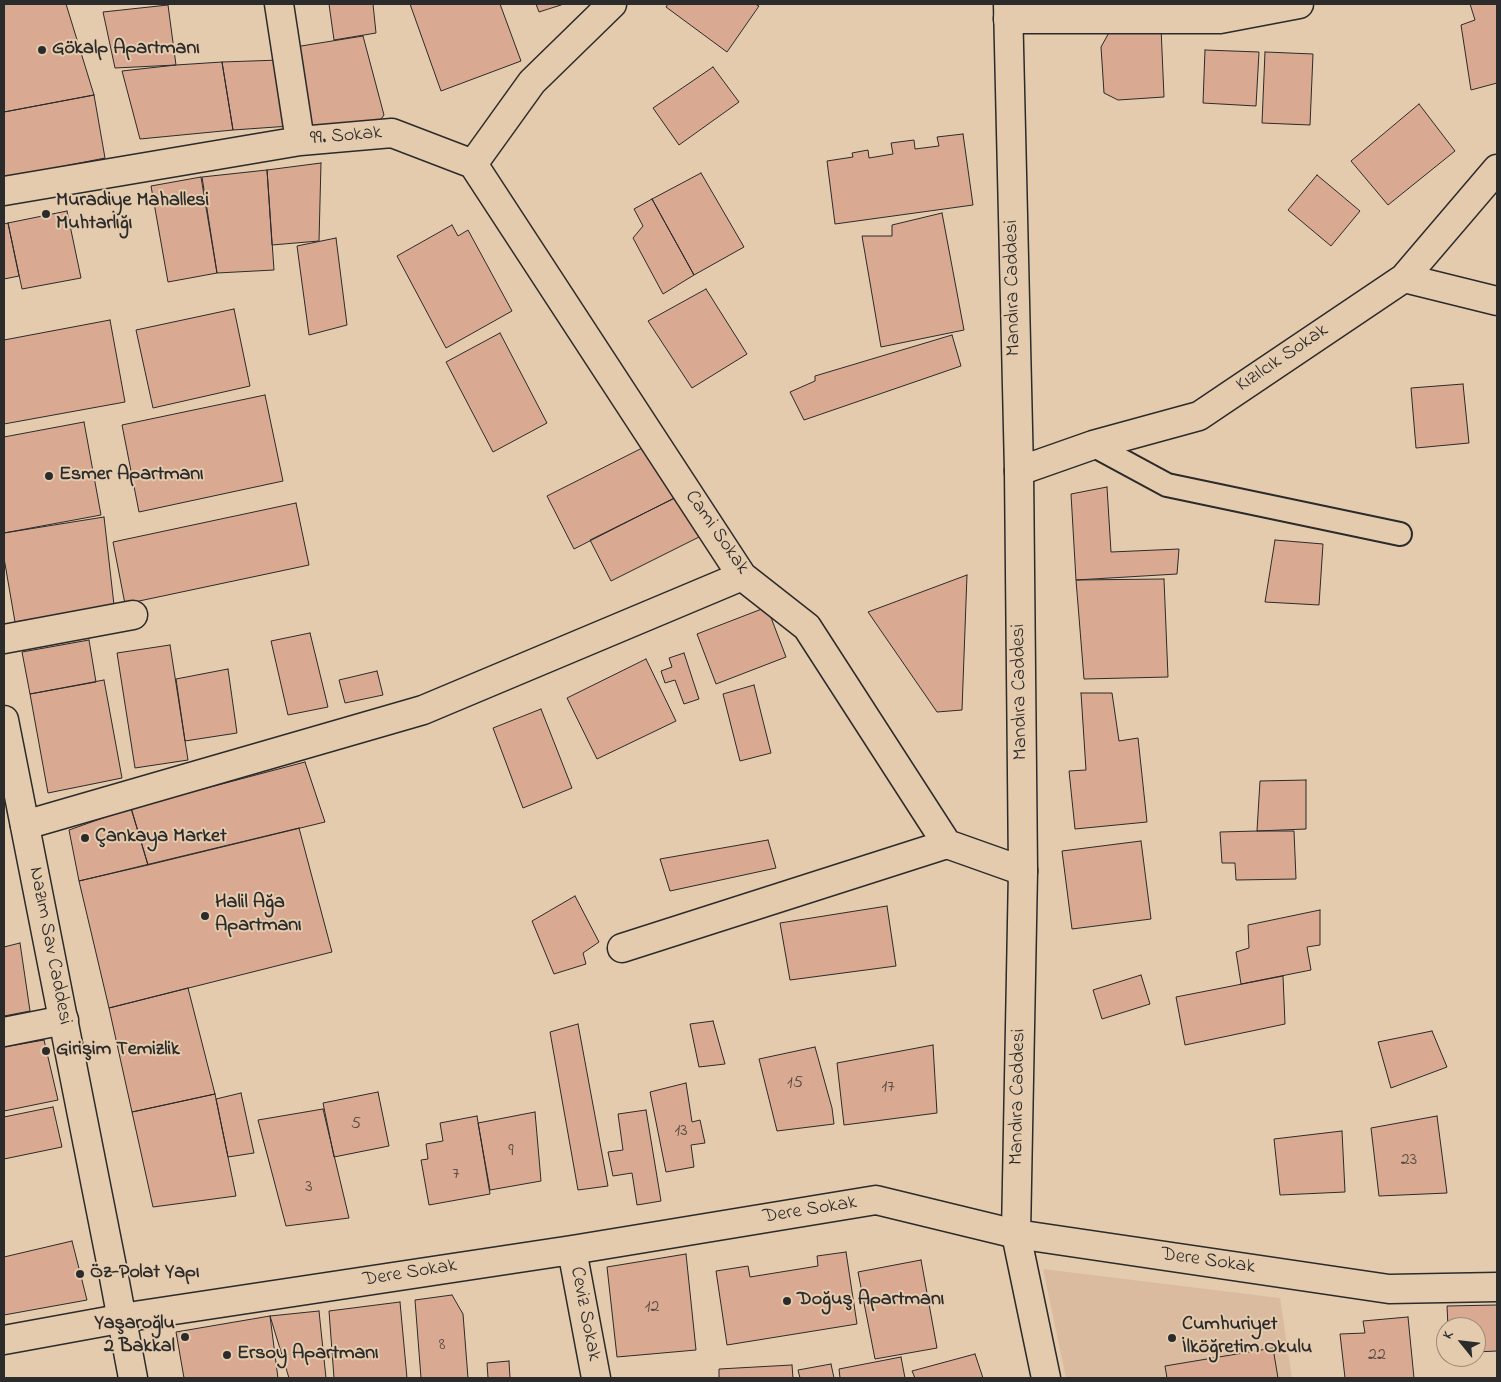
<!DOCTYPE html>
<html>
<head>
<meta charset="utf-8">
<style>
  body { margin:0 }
  #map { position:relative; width:1501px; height:1382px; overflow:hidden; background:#e5cbad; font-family:"Indie Flower",sans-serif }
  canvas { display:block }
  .frame { position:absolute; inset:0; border:5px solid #2b2b2b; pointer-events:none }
  .north { position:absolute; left:1436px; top:1317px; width:50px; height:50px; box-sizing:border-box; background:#e5cbad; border:1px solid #9b8b79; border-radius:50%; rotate:299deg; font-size:14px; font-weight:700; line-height:20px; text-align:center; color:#2b2b2b }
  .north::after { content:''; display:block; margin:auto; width:18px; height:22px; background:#2b2b2b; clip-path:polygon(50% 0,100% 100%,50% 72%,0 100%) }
</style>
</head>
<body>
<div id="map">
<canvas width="1501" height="1382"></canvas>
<div class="frame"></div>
<div class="north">K</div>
</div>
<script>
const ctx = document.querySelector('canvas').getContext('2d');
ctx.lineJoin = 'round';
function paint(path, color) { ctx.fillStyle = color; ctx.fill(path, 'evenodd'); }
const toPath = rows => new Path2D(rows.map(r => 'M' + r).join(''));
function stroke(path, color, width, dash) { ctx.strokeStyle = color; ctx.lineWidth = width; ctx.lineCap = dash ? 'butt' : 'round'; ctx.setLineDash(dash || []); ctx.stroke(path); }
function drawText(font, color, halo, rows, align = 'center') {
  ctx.font = font + ' "Indie Flower",sans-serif'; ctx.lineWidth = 4; ctx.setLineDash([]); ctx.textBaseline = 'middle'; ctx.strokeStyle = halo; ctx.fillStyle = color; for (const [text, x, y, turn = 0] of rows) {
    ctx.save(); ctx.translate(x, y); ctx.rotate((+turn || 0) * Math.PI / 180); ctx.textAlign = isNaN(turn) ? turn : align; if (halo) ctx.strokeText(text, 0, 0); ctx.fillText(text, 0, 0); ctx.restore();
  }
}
paint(toPath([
  [1043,1269,1280,1298,1292,1378,1066,1378]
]), '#dabba0');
const building = toPath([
  [4,4,66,4,94,95,4,112,4,4],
  [329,4,373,4,376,33,334,40,329,4],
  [410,4,500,4,521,61,441,91,410,4],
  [536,4,564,4,539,12,536,4],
  [668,4,755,4,759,6,727,52,666,7,668,4],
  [1470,4,1497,4,1497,83,1471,90,1461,25,1475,20,1470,4],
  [168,5,176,65,115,68,103,12,168,5],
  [1161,27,1164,97,1118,100,1104,93,1101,47,1111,29,1161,27],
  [363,36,384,115,375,127,320,137,307,124,295,47,363,36],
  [1205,50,1259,52,1256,106,1203,103,1205,50],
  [1265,52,1313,54,1310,125,1262,123,1265,52],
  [280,60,290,126,233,130,222,62,280,60],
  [222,62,233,130,140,139,122,71,176,65,222,62],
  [713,67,739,102,679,145,653,108,713,67],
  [94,95,105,158,4,178,4,112,94,95],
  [1419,104,1455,151,1388,205,1351,161,1419,104],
  [963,134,973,205,835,224,827,161,853,157,852,153,868,150,869,158,893,154,891,143,914,140,915,149,939,146,937,137,963,134],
  [321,163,319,241,272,245,267,170,321,163],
  [267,170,274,270,217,273,202,177,267,170],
  [701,173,744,247,694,275,652,199,701,173],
  [1317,175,1360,211,1331,246,1288,210,1317,175],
  [201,177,217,273,168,282,151,186,201,177],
  [652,199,694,275,663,294,633,238,643,226,634,209,652,199],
  [67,211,81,278,22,289,8,223,67,211],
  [942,213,964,330,881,347,862,236,892,236,892,225,942,213],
  [8,223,19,276,4,279,4,224,8,223],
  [452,225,458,236,468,230,512,311,446,348,397,256,452,225],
  [336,238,347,325,309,335,297,246,336,238],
  [706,289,747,354,692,388,648,321,706,289],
  [234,309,250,386,153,408,136,330,234,309],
  [110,320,125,402,4,424,4,340,110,320],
  [500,333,547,423,493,452,446,362,500,333],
  [952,335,961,366,804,420,790,392,815,381,815,376,952,335],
  [1463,384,1469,443,1416,448,1411,388,1463,384],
  [265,395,283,481,139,512,122,425,265,395],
  [84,422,101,515,4,533,4,437,84,422],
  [658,440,684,493,574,549,547,496,658,440],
  [1107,487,1111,552,1179,549,1177,574,1076,580,1071,494,1107,487],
  [679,496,699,537,611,581,590,540,679,496],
  [296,503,309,565,125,604,113,542,296,503],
  [104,517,114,605,15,622,4,558,4,533,104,517],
  [1275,540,1323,544,1319,605,1265,602,1275,540],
  [967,575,962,710,937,712,868,612,967,575],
  [1164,579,1168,677,1084,679,1076,580,1164,579],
  [767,607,786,657,716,684,697,634,767,607],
  [310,633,328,707,288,715,271,641,310,633],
  [89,640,96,682,30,694,22,652,89,640],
  [170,645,188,760,135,768,117,653,170,645],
  [684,653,699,699,684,704,675,680,665,683,661,671,672,667,669,658,684,653],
  [646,659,676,721,597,759,567,698,646,659],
  [228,669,237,733,185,741,176,679,228,669],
  [377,671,383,695,345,703,339,680,377,671],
  [104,680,122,778,48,793,30,694,104,680],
  [754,685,771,753,740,761,723,694,754,685],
  [1081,693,1112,693,1119,741,1138,738,1147,822,1075,829,1069,771,1086,770,1081,693],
  [541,709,572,788,523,808,493,728,541,709],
  [305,762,325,822,148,865,131,808,305,762],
  [1306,780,1306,829,1257,831,1260,781,1306,780],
  [131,808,148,865,79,881,69,830,131,808],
  [299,828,332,952,109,1008,79,881,299,828],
  [1257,831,1294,831,1296,879,1236,880,1235,863,1222,863,1220,832,1257,831],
  [768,840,776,868,670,891,660,859,768,840],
  [1141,841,1151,919,1072,929,1062,851,1141,841],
  [575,896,599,942,583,953,586,964,554,974,532,921,575,896],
  [887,906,896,966,790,980,780,923,887,906],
  [1320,910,1320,945,1307,947,1311,970,1241,984,1236,952,1249,948,1248,925,1320,910],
  [20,943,30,1011,4,1016,4,947,20,943],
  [1141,975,1150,1004,1102,1019,1093,990,1141,975],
  [1283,976,1285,1024,1185,1045,1176,997,1283,976],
  [188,988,215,1094,132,1112,109,1008,188,988],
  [713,1021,725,1064,699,1067,690,1024,713,1021],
  [578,1024,608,1186,578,1190,550,1032,578,1024],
  [1432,1031,1447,1067,1391,1088,1378,1042,1432,1031],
  [44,1040,58,1100,4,1111,4,1047,44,1040],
  [933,1045,937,1113,844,1125,837,1063,933,1045],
  [815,1047,832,1108,834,1124,777,1131,759,1059,815,1047],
  [686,1083,692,1122,700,1120,705,1143,691,1145,694,1167,666,1172,650,1092,686,1083],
  [378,1092,389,1146,334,1157,323,1103,378,1092],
  [241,1093,254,1153,228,1157,216,1099,241,1093],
  [215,1094,236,1196,153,1207,132,1112,215,1094],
  [53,1107,62,1147,4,1159,4,1117,53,1107],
  [323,1109,349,1218,286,1226,258,1120,323,1109],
  [646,1110,661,1201,637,1205,632,1173,613,1176,608,1152,623,1150,618,1114,646,1110],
  [535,1112,541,1181,490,1190,478,1123,535,1112],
  [477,1116,490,1194,429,1205,421,1160,428,1159,426,1144,443,1141,440,1123,477,1116],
  [1437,1116,1447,1193,1379,1196,1371,1128,1437,1116],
  [1342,1131,1345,1192,1280,1195,1274,1139,1342,1131],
  [72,1241,87,1300,4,1315,4,1257,72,1241],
  [846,1252,857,1324,727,1345,716,1271,748,1266,750,1277,818,1266,817,1256,846,1252],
  [686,1254,696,1350,617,1357,607,1267,686,1254],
  [921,1260,937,1348,875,1359,858,1272,921,1260],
  [452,1295,463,1314,468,1378,421,1378,415,1300,452,1295],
  [400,1302,407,1378,334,1378,329,1311,400,1302],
  [1497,1305,1497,1351,1476,1352,1476,1327,1448,1327,1447,1306,1497,1305],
  [319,1311,326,1378,289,1378,270,1316,319,1311],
  [270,1316,278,1378,184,1378,176,1332,270,1316],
  [1408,1317,1414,1378,1345,1378,1340,1334,1365,1333,1363,1321,1408,1317],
  [1273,1348,1278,1378,1167,1378,1165,1366,1273,1348],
  [975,1354,983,1378,915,1378,912,1371,975,1354],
  [901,1357,905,1378,840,1378,839,1369,901,1357],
  [509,1361,510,1378,488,1378,487,1363,509,1361],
  [831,1364,834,1378,800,1378,798,1370,831,1364],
  [792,1365,793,1378,719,1378,719,1369,792,1365]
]);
paint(building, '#d9a991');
stroke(building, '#2b2b2b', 1);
const service = toPath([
  [1093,445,1167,485,1400,534]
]);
const minor = toPath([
  [279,4,300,141],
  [1008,19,1220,19,1299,4],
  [473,164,742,576,807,627,947,844,1023,871],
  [4,191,300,141,392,133,473,164,532,82,612,4],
  [1404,278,1497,301],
  [1019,471,1093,445,1199,416,1404,278,1497,169],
  [4,639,133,615],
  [25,825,423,710,742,576],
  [622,948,947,844],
  [4,1032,64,1020],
  [572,1250,596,1378],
  [4,1340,141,1315,572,1250,876,1200,1016,1234,1389,1289,1497,1287]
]);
const tertiary = toPath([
  [1008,4,1019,471,1023,871,1016,1234,1046,1378],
  [4,720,113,1272,133,1378]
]);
stroke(service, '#2b2b2b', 26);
stroke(minor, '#2b2b2b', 31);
stroke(tertiary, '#2b2b2b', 31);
stroke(service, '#e5cbad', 22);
stroke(minor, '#e5cbad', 28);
stroke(tertiary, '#e5cbad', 28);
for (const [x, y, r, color] of [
  [42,50,5,"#2b2b2b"],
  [46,214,5,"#2b2b2b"],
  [49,476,5,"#2b2b2b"],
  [85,838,5,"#2b2b2b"],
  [205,916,5,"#2b2b2b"],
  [46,1051,5,"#2b2b2b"],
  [80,1274,5,"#2b2b2b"],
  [787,1301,5,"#2b2b2b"],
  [185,1337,5,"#2b2b2b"],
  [1172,1338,5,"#2b2b2b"],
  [227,1355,5,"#2b2b2b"]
]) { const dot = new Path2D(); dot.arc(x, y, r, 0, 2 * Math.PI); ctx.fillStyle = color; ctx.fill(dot); stroke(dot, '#e5cbad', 2); }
drawText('18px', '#564a44', null, [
  ["15",795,1084],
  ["17",888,1088],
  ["5",356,1125],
  ["13",681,1132],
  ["9",511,1152],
  ["23",1409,1161],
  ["7",456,1175],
  ["3",309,1188],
  ["12",652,1308],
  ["8",442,1346],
  ["22",1377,1356]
]);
drawText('bold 20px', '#2b2b2b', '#e5cbad', [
  ["Gökalp Apartmanı",52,50],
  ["Muradiye Mahallesi",56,202],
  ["Muhtarlığı",56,225],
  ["Esmer Apartmanı",59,476],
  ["Çankaya Market",95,838],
  ["Halil Ağa",215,904],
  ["Apartmanı",215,927],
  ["Girişim Temizlik",56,1051],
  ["Öz-Polat Yapı",90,1274],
  ["Doğuş Apartmanı",797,1301],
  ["Yaşaroğlu",175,1325,"right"],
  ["2 Bakkal",175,1348,"right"],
  ["Cumhuriyet",1182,1326],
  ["İlköğretim Okulu",1182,1349],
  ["Ersoy Apartmanı",237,1355]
], 'left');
drawText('20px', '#2b2b2b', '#e5cbad', [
  ["99. Sokak",346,137,-5],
  ["Mandıra Caddesi",1014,288,-91],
  ["Kızılcık Sokak",1283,359,-34],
  ["Cami Sokak",716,533,55],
  ["Mandıra Caddesi",1021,692,-91],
  ["Nazım Sav Caddesi",49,946,79],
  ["Mandıra Caddesi",1019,1097,-89],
  ["Dere Sokak",810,1211,-9],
  ["Dere Sokak",1208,1262,8],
  ["Dere Sokak",410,1274,-9],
  ["Ceviz Sokak",584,1314,79]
]);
</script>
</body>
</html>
